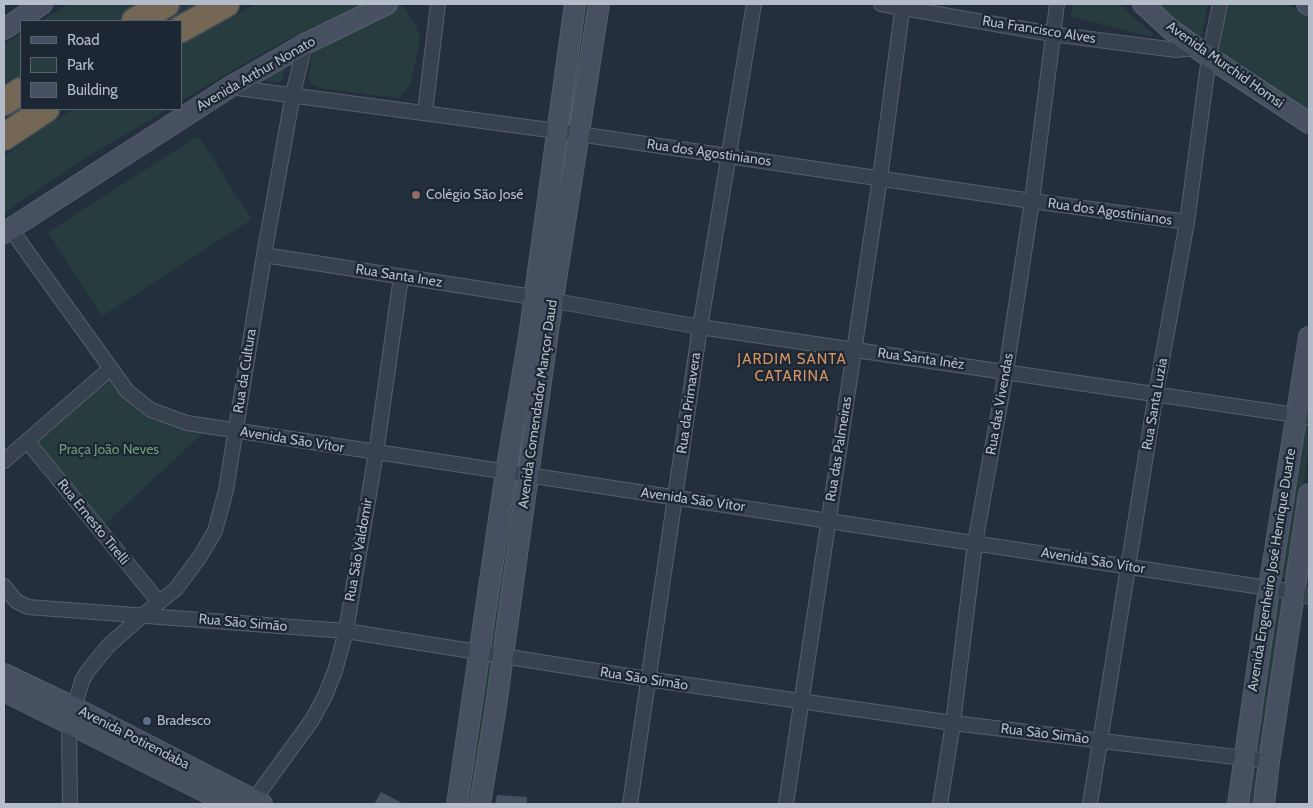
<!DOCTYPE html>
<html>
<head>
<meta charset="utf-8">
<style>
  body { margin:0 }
  #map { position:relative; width:1313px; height:808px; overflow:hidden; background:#242f3e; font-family:Cabin,sans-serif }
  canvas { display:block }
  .frame { position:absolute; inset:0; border:5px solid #b4bcc9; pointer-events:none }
  .legend { position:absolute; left:20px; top:20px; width:162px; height:90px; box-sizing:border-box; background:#1d2633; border:1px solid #59626f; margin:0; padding:6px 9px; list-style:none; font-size:15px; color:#b4bcc9 }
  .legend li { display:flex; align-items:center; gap:10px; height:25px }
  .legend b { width:25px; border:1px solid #59626f }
</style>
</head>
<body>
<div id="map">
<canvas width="1313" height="808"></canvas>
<div class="frame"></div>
<ul class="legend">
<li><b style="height:6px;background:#465061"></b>Road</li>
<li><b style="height:14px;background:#263c3f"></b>Park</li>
<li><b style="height:14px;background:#455162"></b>Building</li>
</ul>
</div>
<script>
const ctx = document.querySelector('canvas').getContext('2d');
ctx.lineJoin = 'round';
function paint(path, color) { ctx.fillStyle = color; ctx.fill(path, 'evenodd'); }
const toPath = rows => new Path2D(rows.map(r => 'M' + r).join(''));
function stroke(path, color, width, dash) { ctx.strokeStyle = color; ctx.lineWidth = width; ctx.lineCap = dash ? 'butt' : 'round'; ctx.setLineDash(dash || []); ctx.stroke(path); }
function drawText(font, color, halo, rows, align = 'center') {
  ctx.font = font + ' Cabin,sans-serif'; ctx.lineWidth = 4.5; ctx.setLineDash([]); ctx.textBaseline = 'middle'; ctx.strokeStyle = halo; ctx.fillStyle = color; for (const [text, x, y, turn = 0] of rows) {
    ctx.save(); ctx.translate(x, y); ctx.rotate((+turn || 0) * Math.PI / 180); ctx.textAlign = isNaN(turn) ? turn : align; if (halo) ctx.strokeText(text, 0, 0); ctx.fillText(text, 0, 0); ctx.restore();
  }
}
paint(toPath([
  [69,4,146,4,118,21,41,21],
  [179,4,211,4,180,21,148,21],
  [256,4,362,4,273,47,181,101,181,44],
  [396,4,404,7,417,27,420,41,410,85,398,98,320,88,311,84,308,76,314,47],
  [582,4,596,4,572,122,568,121],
  [1074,4,1119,4,1153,34,1152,37,1071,16],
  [1152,4,1208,4,1201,39],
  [1225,4,1287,4,1309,18,1309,114,1216,53],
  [21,33,21,81,4,93,4,44],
  [283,65,285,70,281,82,260,81],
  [74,109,168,109,85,158,4,213,4,156,45,127],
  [198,136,252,219,102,316,48,232],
  [110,376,121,393,153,420,202,434,104,525,34,441],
  [1304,423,1309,423,1309,445,1291,575,1289,578,1285,579,1280,578],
  [514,486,518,487,495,645,491,646,487,645,511,487],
  [1283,598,1288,600,1264,753,1254,754,1276,599],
  [491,659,494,663,472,799,467,800,481,664],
  [1253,770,1260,775,1256,804,1244,804,1249,772]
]), '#263c3f');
paint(toPath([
  [381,792,404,804,374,804],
  [497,795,527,797,527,804,495,804]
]), '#455162');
const street = toPath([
  [881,4,1052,34,1176,50,1197,48],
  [230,87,579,134,1032,201,1187,222],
  [425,112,438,4],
  [10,228,127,391,151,410,187,423,1294,592,1309,597],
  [264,255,533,297,700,327,1309,417],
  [27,441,159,602],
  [4,461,111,368],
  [4,586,16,601,28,607,346,631,647,679,953,723,1269,761],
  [70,804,69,724,82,681,87,672,108,646,143,615,176,589,201,555,215,531,226,490,264,255,293,94,305,44],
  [251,804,312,720,325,696,335,671,346,631,376,453,401,277],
  [630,804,700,327,754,4],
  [786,804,880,178,903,4],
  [940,804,953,723,975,543,1006,371,1032,201,1057,4],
  [1090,804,1156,393,1187,222,1209,57,1220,4]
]);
const secondary = toPath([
  [1143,4,1169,28,1209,57,1309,123],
  [1307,4,1309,5],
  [4,29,42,4],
  [4,233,230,87,305,44,387,4],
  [4,674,73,707,262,804],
  [4,691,230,804],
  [457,804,506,472,529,337,575,4],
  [480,804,495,713,548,331,599,4],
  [1238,804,1269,588,1309,337],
  [1264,804,1269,761,1309,494]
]);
const highway = toPath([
  [135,21,166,4],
  [181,29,226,4],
  [4,102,21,91],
  [4,137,46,109]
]);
stroke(street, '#565f6c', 16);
stroke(secondary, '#565f6c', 22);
stroke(highway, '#434c59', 29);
stroke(street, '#38414e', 14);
stroke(secondary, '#465061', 20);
stroke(highway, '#746855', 26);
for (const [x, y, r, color] of [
  [416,195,5,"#8d6e63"],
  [147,721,5,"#5c6f8a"]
]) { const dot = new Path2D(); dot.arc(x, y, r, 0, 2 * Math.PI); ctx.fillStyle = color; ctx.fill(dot); stroke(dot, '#1d2633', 2); }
drawText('14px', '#b4bcc9', '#1d2633', [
  ["Rua Francisco Alves",1039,30,9],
  ["Avenida Murchid Homsi",1225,65,35],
  ["Avenida Arthur Nonato",256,74,-30],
  ["Rua dos Agostinianos",709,153,8],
  ["Rua dos Agostinianos",1110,212,8],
  ["Rua Santa Inez",399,276,9],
  ["Rua Santa Inêz",921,359,8],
  ["Rua da Cultura",245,371,-81],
  ["Rua da Primavera",689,403,-82],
  ["Avenida Comendador Mançor Daud",538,404,-82],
  ["Rua das Vivendas",1000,404,-80],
  ["Rua Santa Luzia",1155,404,-80],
  ["Avenida São Vítor",292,440,9],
  ["Rua das Palmeiras",839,449,-81],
  ["Avenida São Vítor",693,500,8],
  ["Rua Ernesto Tirelli",93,522,51],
  ["Rua São Valdomir",359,550,-80],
  ["Avenida São Vítor",1093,561,9],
  ["Avenida Engenheiro José Henrique Duarte",1272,570,-81],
  ["Rua São Simão",243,623,5],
  ["Rua São Simão",644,679,9],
  ["Rua São Simão",1045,734,7],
  ["Avenida Potirendaba",134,738,27]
]);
drawText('14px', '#b4bcc9', '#1d2633', [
  ["Colégio São José",426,195],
  ["Bradesco",157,721]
], 'left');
drawText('14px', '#6b9a76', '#1d2633', [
  ["Praça João Neves",109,450]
]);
ctx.letterSpacing = '1px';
drawText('15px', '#d59563', '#1d2633', [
  ["JARDIM SANTA",792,360],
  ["CATARINA",792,377]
]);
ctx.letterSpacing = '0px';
</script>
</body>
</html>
